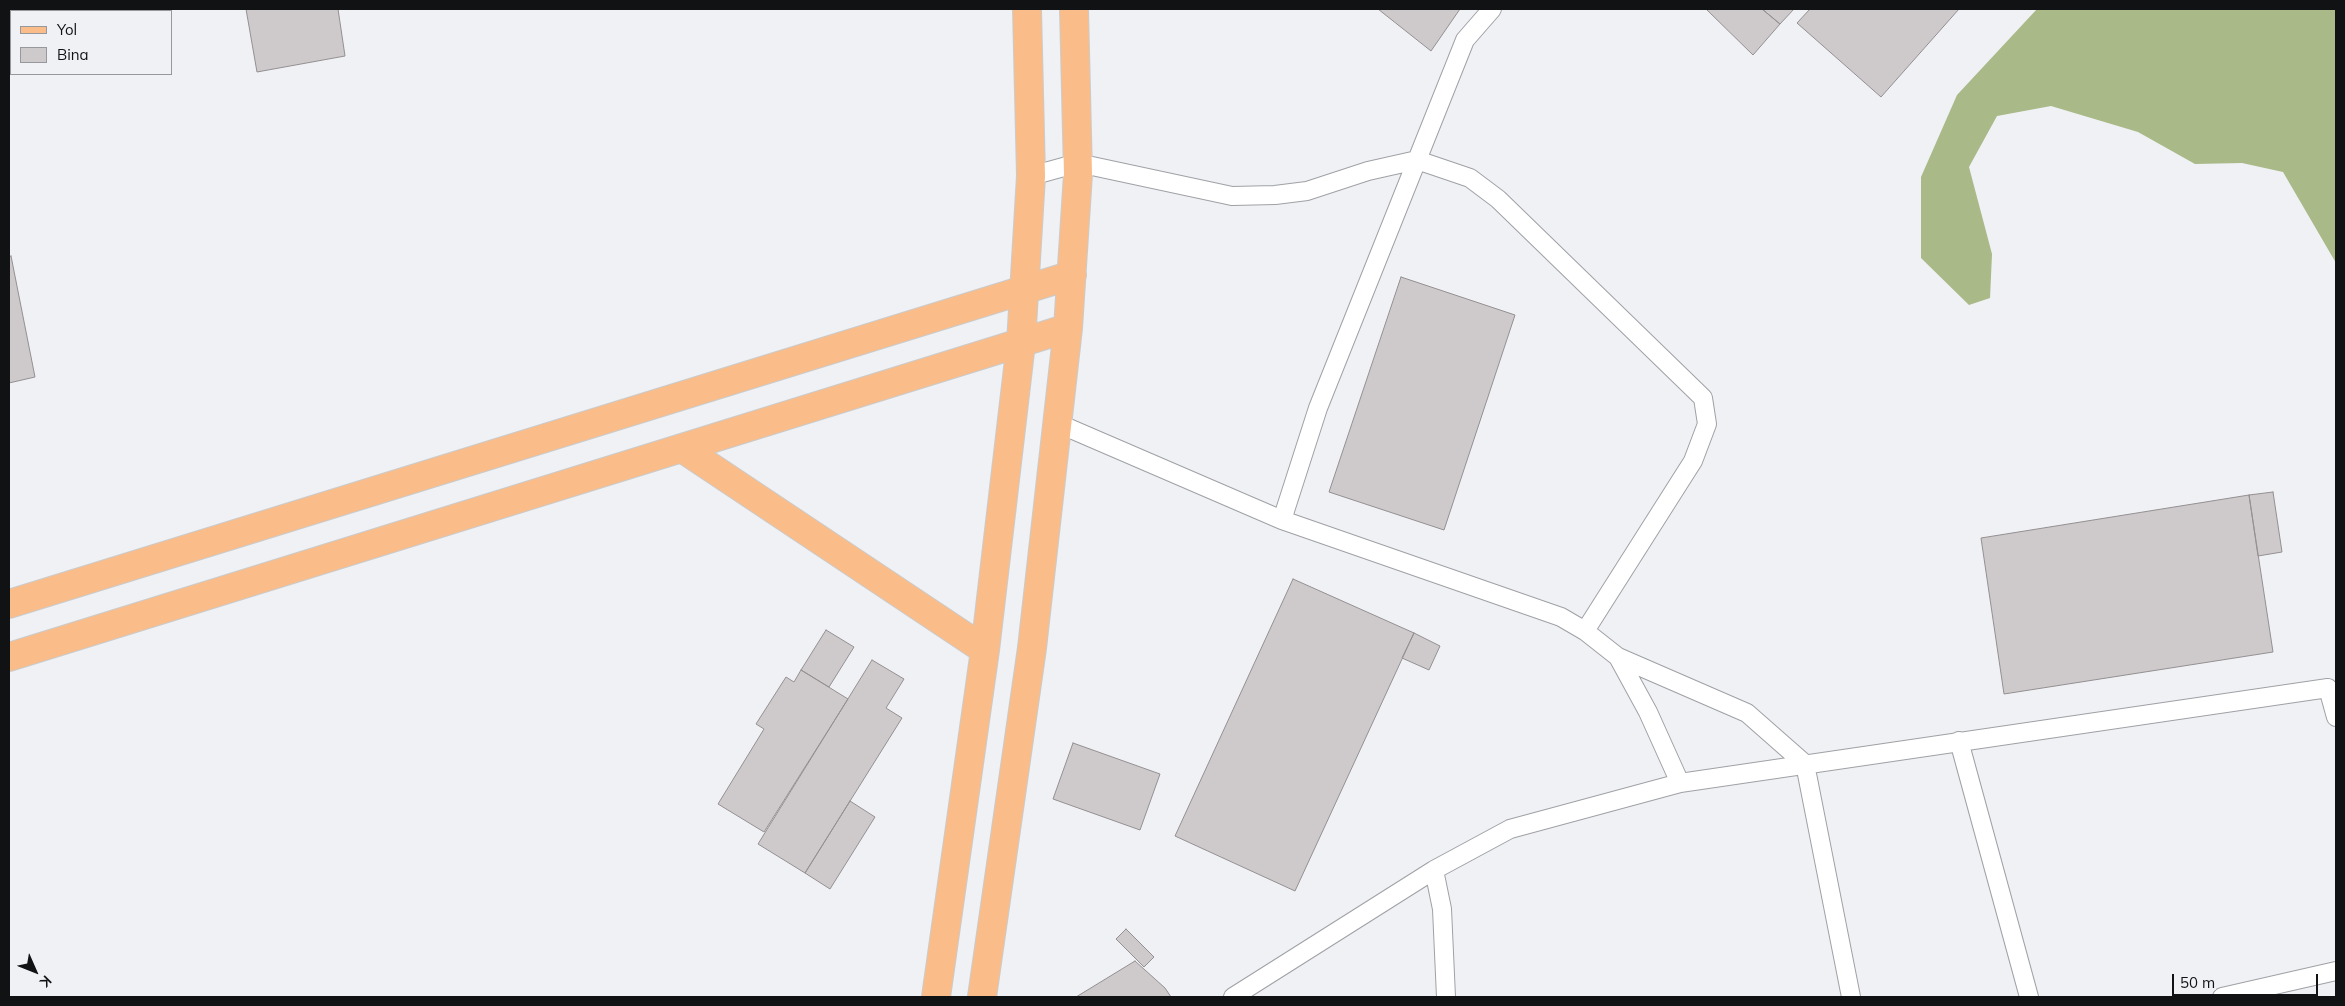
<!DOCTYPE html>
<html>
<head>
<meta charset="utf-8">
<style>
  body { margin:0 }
  #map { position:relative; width:2345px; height:1006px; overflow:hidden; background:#eff1f5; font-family:Mulish,sans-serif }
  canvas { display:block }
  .frame { position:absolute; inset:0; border:10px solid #111213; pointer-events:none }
  .legend { position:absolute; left:10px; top:10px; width:162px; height:65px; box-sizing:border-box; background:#eff1f5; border:1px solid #96989b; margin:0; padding:6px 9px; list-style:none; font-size:15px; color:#111213 }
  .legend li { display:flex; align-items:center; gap:10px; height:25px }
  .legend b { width:25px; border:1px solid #96989b }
  .north { position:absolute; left:10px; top:946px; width:50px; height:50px; -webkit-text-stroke:4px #eff1f5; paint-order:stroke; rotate:134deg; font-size:14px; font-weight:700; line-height:20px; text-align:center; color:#111213 }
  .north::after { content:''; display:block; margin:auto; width:18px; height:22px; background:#111213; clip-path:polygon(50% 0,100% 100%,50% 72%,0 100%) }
  .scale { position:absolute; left:2172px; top:974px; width:146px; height:22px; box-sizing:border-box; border:2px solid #111213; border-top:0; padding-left:6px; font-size:15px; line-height:18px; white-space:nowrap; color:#111213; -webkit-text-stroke:4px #eff1f5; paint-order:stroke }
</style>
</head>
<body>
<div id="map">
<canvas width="2345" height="1006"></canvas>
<div class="frame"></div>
<ul class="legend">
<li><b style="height:6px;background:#fabc89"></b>Yol</li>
<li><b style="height:14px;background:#cec9cb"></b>Bina</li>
</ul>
<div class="north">K</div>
<div class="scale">50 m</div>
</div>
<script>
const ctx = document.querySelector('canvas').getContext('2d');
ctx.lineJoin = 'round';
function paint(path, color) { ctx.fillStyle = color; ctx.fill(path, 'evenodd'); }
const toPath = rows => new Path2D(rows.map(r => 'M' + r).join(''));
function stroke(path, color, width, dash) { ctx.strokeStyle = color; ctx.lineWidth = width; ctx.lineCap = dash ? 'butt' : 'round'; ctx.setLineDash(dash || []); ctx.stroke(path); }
paint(toPath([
  [2037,9,2336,9,2336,263,2283,172,2242,163,2195,164,2138,132,2051,106,1997,116,1969,167,1992,254,1990,298,1969,305,1921,258,1921,177,1957,95]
]), '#a9b987');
const building = toPath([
  [246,9,338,9,345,56,257,72,246,9],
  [1378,9,1460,9,1431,51,1378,9],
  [1706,9,1762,9,1780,24,1753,55,1706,9],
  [1762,9,1794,9,1780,24,1762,9],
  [1810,9,1959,9,1881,97,1797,23,1810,9],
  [11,256,35,377,9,383,9,257,11,256],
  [1401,277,1515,315,1444,530,1329,492,1401,277],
  [2273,492,2282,552,2258,556,2249,495,2273,492],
  [2249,495,2273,652,2004,694,1981,538,2249,495],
  [1293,579,1414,633,1295,891,1175,836,1293,579],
  [826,630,854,647,829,687,801,670,826,630],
  [1414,633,1440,646,1429,670,1402,658,1414,633],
  [872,660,904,679,886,708,902,718,805,873,758,844,872,660],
  [801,670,848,699,764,832,718,804,764,729,756,724,786,677,794,682,801,670],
  [1073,743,1160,774,1140,830,1053,799,1073,743],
  [850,801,875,817,830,889,805,873,850,801],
  [1126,929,1154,957,1144,967,1116,939,1126,929],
  [1135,961,1165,988,1171,997,1076,997,1135,961]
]);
paint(building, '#cec9cb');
stroke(building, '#948f91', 1);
const street = toPath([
  [1031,176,1078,163,1232,196,1275,195,1307,191,1368,171,1417,160,1470,178,1498,199,1703,398,1707,424,1693,461,1585,631],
  [1057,423,1282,520,1561,617,1585,631,1618,657,1648,712,1680,783,1510,829,1434,870,1233,997],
  [1282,520,1318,408,1465,40,1492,9],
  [1618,657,1747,713,1805,764,1851,997],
  [1959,741,2029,997],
  [1680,783,2328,688,2336,717],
  [1434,870,1442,909,1446,997],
  [2222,997,2336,971]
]);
const primary = toPath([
  [682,448,985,650],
  [9,604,1072,275],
  [9,657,1068,328],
  [936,997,985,650,1021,343,1031,176,1027,9],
  [982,997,1032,648,1068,328,1078,174,1074,9]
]);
stroke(street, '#9fa1a5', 20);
stroke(primary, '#cbcbcb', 30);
stroke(street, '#fff', 18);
stroke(primary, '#fabc89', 28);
</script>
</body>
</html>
